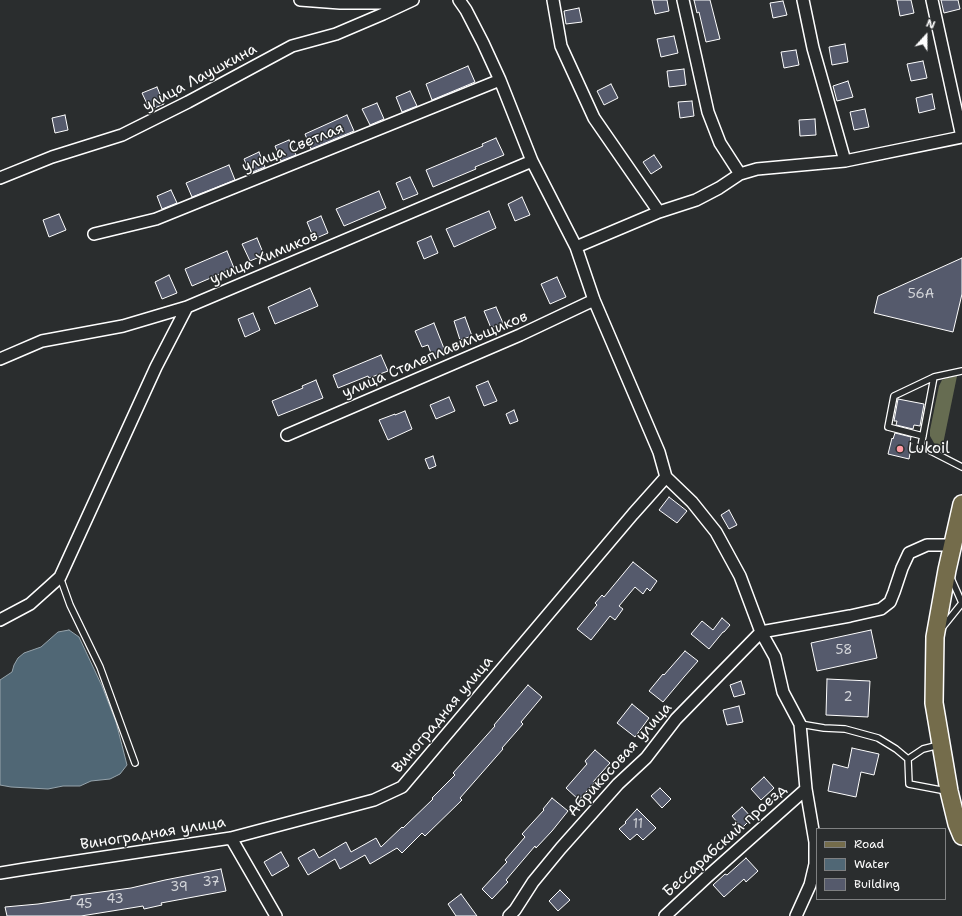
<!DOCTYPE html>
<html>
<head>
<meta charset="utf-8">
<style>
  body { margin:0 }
  #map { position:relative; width:962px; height:916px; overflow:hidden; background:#2a2d2e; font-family:"Shantell Sans",sans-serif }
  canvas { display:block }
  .legend { position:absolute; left:816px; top:828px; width:130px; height:72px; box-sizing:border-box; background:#2a2d2e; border:1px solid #7f8182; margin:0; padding:5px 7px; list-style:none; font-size:12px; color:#fff }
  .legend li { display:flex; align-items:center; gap:8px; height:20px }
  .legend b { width:20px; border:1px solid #7f8182 }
  .north { position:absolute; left:906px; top:16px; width:40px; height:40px; -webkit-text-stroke:3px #2a2d2e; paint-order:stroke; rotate:21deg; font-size:11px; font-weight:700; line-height:16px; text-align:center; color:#fff }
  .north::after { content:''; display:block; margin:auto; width:14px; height:18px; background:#fff; clip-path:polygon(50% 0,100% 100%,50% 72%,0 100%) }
</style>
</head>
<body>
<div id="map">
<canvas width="962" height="916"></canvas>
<ul class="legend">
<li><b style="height:5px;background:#746c4b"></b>Road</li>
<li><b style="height:11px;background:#506775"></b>Water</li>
<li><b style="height:11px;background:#555a6c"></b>Building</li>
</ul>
<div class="north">N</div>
</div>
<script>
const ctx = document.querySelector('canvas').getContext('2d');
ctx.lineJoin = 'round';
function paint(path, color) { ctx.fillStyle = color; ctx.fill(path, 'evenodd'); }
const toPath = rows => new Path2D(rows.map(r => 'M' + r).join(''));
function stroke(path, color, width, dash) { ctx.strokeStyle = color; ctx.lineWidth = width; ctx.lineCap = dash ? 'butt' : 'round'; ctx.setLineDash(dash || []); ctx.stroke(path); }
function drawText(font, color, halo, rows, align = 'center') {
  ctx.font = font + ' "Shantell Sans",sans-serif'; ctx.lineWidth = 3; ctx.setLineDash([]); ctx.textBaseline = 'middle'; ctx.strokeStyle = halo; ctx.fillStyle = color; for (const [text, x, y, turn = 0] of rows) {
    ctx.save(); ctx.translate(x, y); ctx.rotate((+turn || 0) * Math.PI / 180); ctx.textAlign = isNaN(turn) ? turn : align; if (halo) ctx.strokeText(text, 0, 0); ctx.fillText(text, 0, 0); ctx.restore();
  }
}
paint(toPath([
  [957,376,942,449,934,443,930,436,930,430,939,386,942,380,948,378]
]), '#666c51');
const water = toPath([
  [69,630,79,637,102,686,116,722,127,765,120,774,110,779,91,781,80,786,63,786,48,789,11,787,0,785,0,680,12,672,14,665,18,658,24,653,41,647,58,632,69,630]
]);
paint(water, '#506775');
stroke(water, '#96a4ac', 1);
const building = toPath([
  [652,0,667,0,669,11,655,14,652,0],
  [694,0,710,0,720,39,706,42,699,12,697,13,694,0],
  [897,0,911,0,914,13,900,16,897,0],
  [941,0,958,0,960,9,944,13,941,0],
  [783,1,787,15,773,18,770,3,783,1],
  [579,8,582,22,566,24,564,11,579,8],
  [674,36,678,53,661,57,657,39,674,36],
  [845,44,848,62,832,65,829,47,845,44],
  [796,50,799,65,784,68,781,52,796,50],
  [923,61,927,78,911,81,907,64,923,61],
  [468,66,475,82,432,100,426,84,468,66],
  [684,69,686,85,669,87,667,71,684,69],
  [848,81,853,97,837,101,833,86,848,81],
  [611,84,618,98,604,105,597,91,611,84],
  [157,87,164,104,150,110,142,93,157,87],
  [410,91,417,106,402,112,396,97,410,91],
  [932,94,935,109,919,113,916,98,932,94],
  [692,101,694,116,680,118,678,102,692,101],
  [377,103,384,119,370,125,362,109,377,103],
  [865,109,869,127,854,130,850,112,865,109],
  [65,115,68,130,55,133,52,118,65,115],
  [347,115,354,131,311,149,305,134,347,115],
  [815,119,816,135,800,136,799,120,815,119],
  [496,138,504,155,475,167,476,169,433,187,426,170,483,146,482,144,496,138],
  [289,140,296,155,281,161,275,146,289,140],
  [259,152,265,167,250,173,244,159,259,152],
  [654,155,662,167,651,174,643,162,654,155],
  [229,165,235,180,192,197,186,183,229,165],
  [410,177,418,194,403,200,396,183,410,177],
  [171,190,177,203,162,209,157,196,171,190],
  [379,191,386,208,344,226,336,209,379,191],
  [522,197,530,215,515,221,508,204,522,197],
  [489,211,496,228,454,247,446,229,489,211],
  [59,214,66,230,49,237,43,220,59,214],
  [321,216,328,233,314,239,307,222,321,216],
  [431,236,438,253,424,259,417,242,431,236],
  [257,238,264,255,250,261,242,244,257,238],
  [227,251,234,268,192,286,185,269,227,251],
  [962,258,962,294,953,332,874,313,878,296,962,258],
  [169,275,177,293,162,299,155,282,169,275],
  [557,277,566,297,550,304,541,284,557,277],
  [310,288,318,306,275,324,268,307,310,288],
  [496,307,503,323,491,328,484,311,496,307],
  [253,313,260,330,245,337,238,319,253,313],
  [465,317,472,336,460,340,454,321,465,317],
  [434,323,445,351,432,356,428,345,422,347,415,331,434,323],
  [381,355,388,371,369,378,368,376,338,388,333,375,381,355],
  [316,380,323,398,278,416,272,401,303,388,302,386,316,380],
  [488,381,497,401,484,406,476,386,488,381],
  [449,397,455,411,436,419,430,405,449,397],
  [898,399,924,404,920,426,914,425,913,429,896,425,897,421,894,421,898,399],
  [514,410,518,421,510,424,506,414,514,410],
  [405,411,412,429,388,440,379,420,395,414,395,415,405,411],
  [895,433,911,437,910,443,912,443,909,459,888,454,892,438,893,439,895,433],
  [433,456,436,466,429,469,425,459,433,456],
  [669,497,687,511,677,523,659,510,669,497],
  [729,510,737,525,729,529,721,515,729,510],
  [633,562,657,581,650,591,647,588,643,594,635,587,619,606,623,609,615,620,610,616,591,640,577,629,597,605,595,603,602,595,604,597,633,562],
  [722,618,730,625,724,632,723,632,709,649,691,634,702,621,713,630,722,618],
  [871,630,877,658,817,671,811,643,871,630],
  [685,651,698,661,684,677,663,702,649,691,663,674,664,675,685,651],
  [827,679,870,681,868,717,826,715,827,679],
  [741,681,745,694,734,697,730,685,741,681],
  [528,685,542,697,521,722,523,724,502,748,503,749,460,798,462,800,425,836,422,833,402,853,397,848,370,864,365,855,340,869,335,859,308,875,298,858,314,849,319,858,346,842,351,852,376,838,381,847,402,827,403,828,433,799,432,798,455,775,453,773,495,726,494,725,528,685],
  [632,704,649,718,635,737,617,723,632,704],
  [739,706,743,722,727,725,723,710,739,706],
  [852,748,879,754,874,775,861,772,856,797,828,791,833,764,848,768,852,748],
  [595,750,610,763,593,782,594,783,579,800,566,788,587,764,585,761,595,750],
  [764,777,774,788,761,800,751,789,764,777],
  [660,788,671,799,662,808,651,796,660,788],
  [552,798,568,811,552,831,536,848,535,846,506,880,508,882,492,899,482,889,507,862,505,860,525,837,522,834,544,810,543,809,552,798],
  [742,807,752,818,742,828,732,816,742,807],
  [637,809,656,828,643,840,637,834,630,840,619,829,626,823,625,822,637,809],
  [281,852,289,866,272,876,264,862,281,852],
  [746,858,758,871,746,882,744,879,724,897,713,885,725,874,727,875,746,858],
  [221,869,226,891,161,903,162,905,144,909,143,906,81,916,7,916,5,907,38,904,71,899,71,896,131,888,165,880,221,869],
  [560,890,570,900,558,911,549,901,560,890],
  [461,894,477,916,456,916,448,904,461,894]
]);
paint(building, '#555a6c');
stroke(building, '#fff', 1);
const service = toPath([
  [962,371,934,377,921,446,962,467],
  [923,436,888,427,894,396,934,377],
  [60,577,70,605,100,667,135,763],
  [951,578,962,603],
  [942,628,962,603],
  [800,724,824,728,845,729,878,738,896,749,908,759],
  [939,745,923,749,908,759,909,784,946,791]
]);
const minor = toPath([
  [300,0,340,3,387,3,405,1],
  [459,0,466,10,483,43,500,80,532,161,576,247,594,300,659,452,666,477,692,502,716,532,740,576,761,632,775,657,783,692,800,724,806,789,815,842,815,864,810,885,796,916],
  [553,0,561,46,594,118,659,212],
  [683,0,708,112,720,143,740,174],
  [803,0,813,48,845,161],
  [932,0,962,137],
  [0,178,52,157,122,135,188,102,292,46,336,34,383,14,413,0],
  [94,234,156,219,500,80],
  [576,247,659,212,696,200,719,188,740,174,757,169,845,161,962,137],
  [0,359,42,341,123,326,187,307,532,161],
  [287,435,520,335,594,300],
  [0,620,30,604,49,587,60,577,156,367,187,307],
  [231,838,276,916],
  [0,873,25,869,231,838,374,800,402,787,633,514,666,477],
  [509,916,515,910,533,882,561,848,618,784,646,758,676,719,761,632,850,616,881,609,890,602,894,592,902,568,909,553,927,545,953,545],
  [665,916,707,877,806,789]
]);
const primary = toPath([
  [962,504,947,570,935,637,934,703,949,791,957,824,962,836]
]);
stroke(service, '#fff', 8);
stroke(minor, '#fff', 14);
stroke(primary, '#fff', 20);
stroke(service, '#2a2d2e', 5.5);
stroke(minor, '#2a2d2e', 11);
stroke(primary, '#746c4b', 17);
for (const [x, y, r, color] of [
  [900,449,4,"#ff9aa2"]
]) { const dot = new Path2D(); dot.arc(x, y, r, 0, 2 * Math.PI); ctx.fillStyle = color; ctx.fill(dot); stroke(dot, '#2a2d2e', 1.5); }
drawText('13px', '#d4d6da', null, [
  ["56А",921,295],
  ["58",844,651],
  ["2",848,698],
  ["11",638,825],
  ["37",211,883],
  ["39",179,888],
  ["43",115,900],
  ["45",84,905]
]);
drawText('15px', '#fff', '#2a2d2e', [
  ["улица Лаушкина",200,78,-28],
  ["улица Светлая",293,148,-22],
  ["улица Химиков",264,258,-23],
  ["улица Сталеплавильщиков",435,355,-23],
  ["Виноградная улица",443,715,-50],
  ["Абрикосовая улица",620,760,-48],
  ["Виноградная улица",153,834,-9],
  ["Бессарабский проезд",725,841,-42]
]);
drawText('15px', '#fff', '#2a2d2e', [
  ["Lukoil",908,449]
], 'left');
</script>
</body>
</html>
